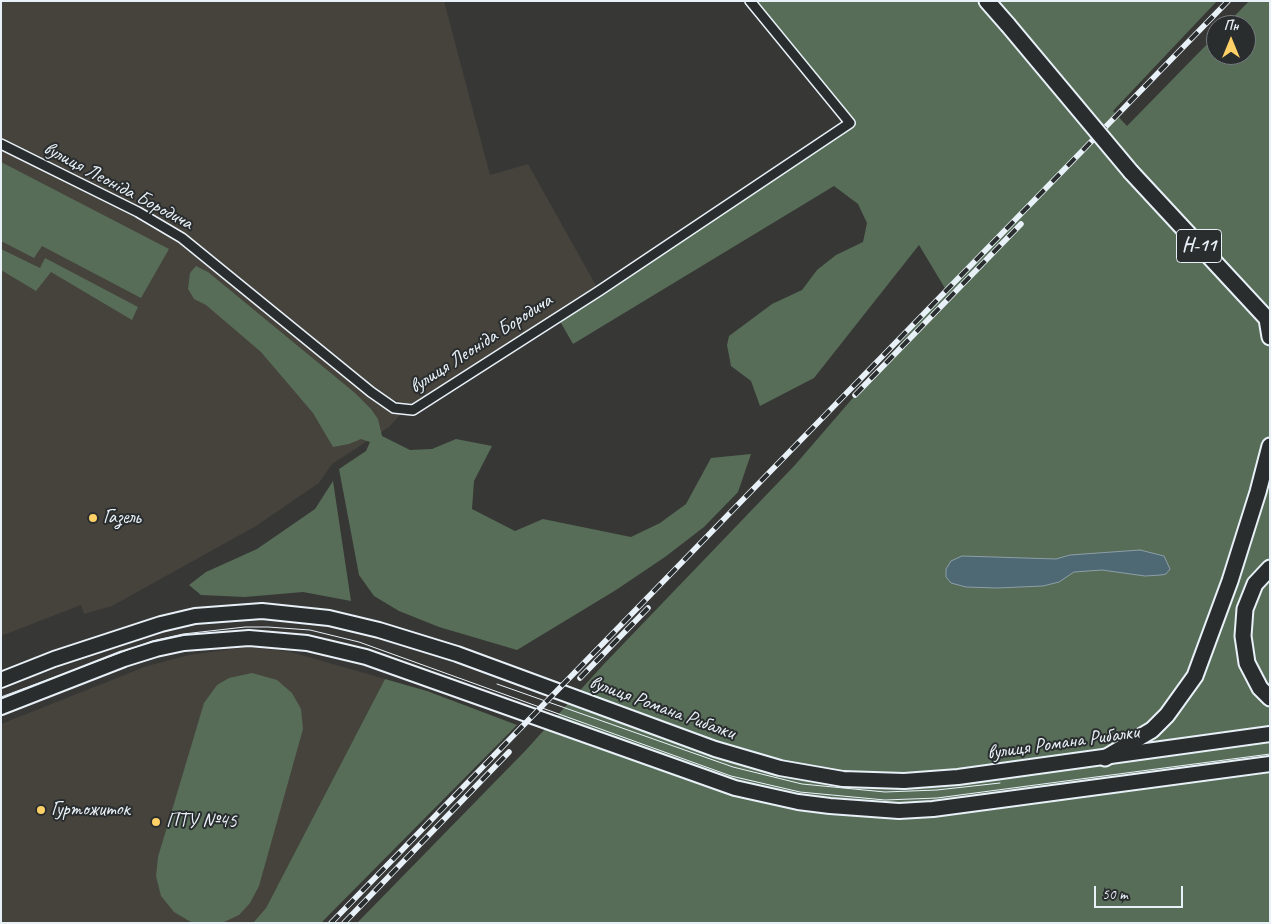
<!DOCTYPE html>
<html>
<head>
<meta charset="utf-8">
<style>
  body { margin:0 }
  #map { position:relative; width:1271px; height:924px; overflow:hidden; background:#373735; font-family:Caveat,sans-serif }
  canvas { display:block }
  .frame { position:absolute; inset:0; border:2px solid #e8f1f8; pointer-events:none }
  .north { position:absolute; left:1206px; top:15px; width:50px; height:50px; box-sizing:border-box; background:#2a2d2e; border:1px solid #767b7f; border-radius:50%; rotate:0deg; font-size:14px; font-weight:700; line-height:20px; text-align:center; color:#e8f1f8 }
  .north::after { content:''; display:block; margin:auto; width:18px; height:22px; background:#ffd166; clip-path:polygon(50% 0,100% 100%,50% 72%,0 100%) }
  .scale { position:absolute; left:1094px; top:886px; width:89px; height:22px; box-sizing:border-box; border:2px solid #e8f1f8; border-top:0; padding-left:6px; font-size:15px; line-height:18px; white-space:nowrap; color:#e8f1f8; -webkit-text-stroke:4px #2a2d2e; paint-order:stroke }
</style>
</head>
<body>
<div id="map">
<canvas width="1271" height="924"></canvas>
<div class="frame"></div>
<div class="north">Пн</div>
<div class="scale">50 m</div>
</div>
<script>
const ctx = document.querySelector('canvas').getContext('2d');
ctx.lineJoin = 'round';
function paint(path, color) { ctx.fillStyle = color; ctx.fill(path, 'evenodd'); }
const toPath = rows => new Path2D(rows.map(r => 'M' + r).join(''));
function stroke(path, color, width, dash) { ctx.strokeStyle = color; ctx.lineWidth = width; ctx.lineCap = dash ? 'butt' : 'round'; ctx.setLineDash(dash || []); ctx.stroke(path); }
function drawText(font, color, halo, rows, align = 'center') {
  ctx.font = font + ' Caveat,sans-serif'; ctx.lineWidth = 4; ctx.setLineDash([]); ctx.textBaseline = 'middle'; ctx.strokeStyle = halo; ctx.fillStyle = color; for (const [text, x, y, turn = 0] of rows) {
    ctx.save(); ctx.translate(x, y); ctx.rotate((+turn || 0) * Math.PI / 180); ctx.textAlign = isNaN(turn) ? turn : align; if (halo) ctx.strokeText(text, 0, 0); ctx.fillText(text, 0, 0); ctx.restore();
  }
}
paint(toPath([
  [1,1,444,1,490,175,528,164,599,291,418,403,404,403,374,393,405,410,389,427,332,464,319,483,256,526,112,606,84,614,81,605,1,636],
  [248,647,291,652,385,679,266,908,253,923,1,923,1,724,147,666,189,655]
]), '#46433d');
paint(toPath([
  [750,1,1217,1,1113,111,1127,126,1216,35,1216,55,1246,55,1246,25,1226,25,1249,1,1270,1,1270,923,357,923,526,750,603,665,795,465,946,290,919,245,814,378,760,406,751,381,731,366,727,345,729,336,772,304,802,290,817,270,836,255,863,242,867,223,858,204,834,186,573,344,557,316,850,123],
  [1,162,169,249,141,298,42,246,34,258,1,241],
  [1,249,40,268,45,258,138,307,132,320,51,272,36,291,1,270],
  [196,266,208,272,355,393,371,409,378,419,382,436,410,450,432,449,456,439,492,446,474,481,472,509,515,531,543,519,631,537,660,523,686,504,711,458,751,454,738,492,704,527,665,557,616,590,517,650,439,627,399,611,374,596,359,575,339,469,366,451,370,442,361,439,349,444,333,447,313,413,261,352,206,305,194,299,188,289,190,273],
  [333,481,351,601,303,592,245,597,201,595,189,585,206,572,257,549,315,509],
  [252,673,277,680,292,693,301,709,303,729,259,886,250,903,239,915,222,923,191,922,174,912,161,896,156,876,158,857,204,703,217,685,229,678],
  [385,679,427,691,517,725,321,923,253,923,266,908]
]), '#576d58');
const water = toPath([
  [1140,550,1164,556,1170,569,1166,574,1161,575,1145,576,1102,570,1074,572,1059,582,1043,586,997,588,966,587,951,583,946,577,946,569,951,561,962,556,1056,559,1070,555,1140,550]
]);
paint(water, '#4e6973');
stroke(water, '#8c9fa8', 1);
const street = toPath([
  [1,144,138,212,182,238,371,392,394,408,413,410,599,291,850,123,750,1]
]);
const secondary = toPath([
  [1,680,54,659,161,624,195,616,262,611,329,618,379,630,457,654,715,749,780,768,843,779,904,781,958,777,1270,734],
  [1,707,124,659,156,649,184,643,249,638,307,643,366,657,735,788,798,802,830,806,899,811,933,809,1270,764]
]);
const primary = toPath([
  [987,1,1008,25],
  [1131,172,1270,322],
  [1267,319,1270,337],
  [1270,568,1255,584,1245,609,1243,636,1247,663,1260,688,1270,698],
  [1105,758,1152,730,1167,715,1195,676,1230,581,1258,492,1270,446]
]);
stroke(street, '#e8f1f8', 12);
stroke(secondary, '#e8f1f8', 18);
stroke(primary, '#e8f1f8', 19);
stroke(street, '#2a2d2e', 9);
stroke(secondary, '#2a2d2e', 14);
stroke(primary, '#2a2d2e', 15);
stroke(toPath([
  [497,684,733,767,802,784,885,792,937,790,1000,783],
  [1,697,152,641,183,634,245,627,268,627,310,630,359,642,731,776,800,792,885,800,937,798,1270,754]
]), '#e8f1f8', 1);
const rail = toPath([
  [855,395,1021,224],
  [580,678,648,608],
  [331,923,1228,1],
  [344,923,509,752]
]);
stroke(rail, '#e8f1f8', 5.5);
stroke(rail, '#2a2d2e', 4, [11]);
const primaryBridge = toPath([
  [1008,25,1131,172]
]);
stroke(primaryBridge, '#e8f1f8', 19, []);
stroke(primaryBridge, '#2a2d2e', 15);
for (const [x, y, r, color] of [
  [93,518,5,"#ffd166"],
  [41,810,5,"#ffd166"],
  [156,822,5,"#ffd166"]
]) { const dot = new Path2D(); dot.arc(x, y, r, 0, 2 * Math.PI); ctx.fillStyle = color; ctx.fill(dot); stroke(dot, '#2a2d2e', 2); }
for (const [x, y, w] of [
  [1199,246,45]
]) { const box = new Path2D(); box.roundRect(x - w / 2, y - 16.5, w, 33, 4); ctx.fillStyle = '#2a2d2e'; ctx.fill(box); stroke(box, '#e8f1f8', 1); }
drawText('bold 19px', '#e8f1f8', null, [
  ["Н-11",1199,246]
]);
drawText('20px', '#e8f1f8', '#2a2d2e', [
  ["вулиця Леоніда Бородича",118,186,28],
  ["вулиця Леоніда Бородича",481,344,-33],
  ["вулиця Романа Рибалки",662,708,20],
  ["вулиця Романа Рибалки",1063,743,-8]
]);
drawText('20px', '#e8f1f8', '#2a2d2e', [
  ["Газель",103,518],
  ["Гуртожиток",51,810],
  ["ПТУ №45",166,822]
], 'left');
</script>
</body>
</html>
